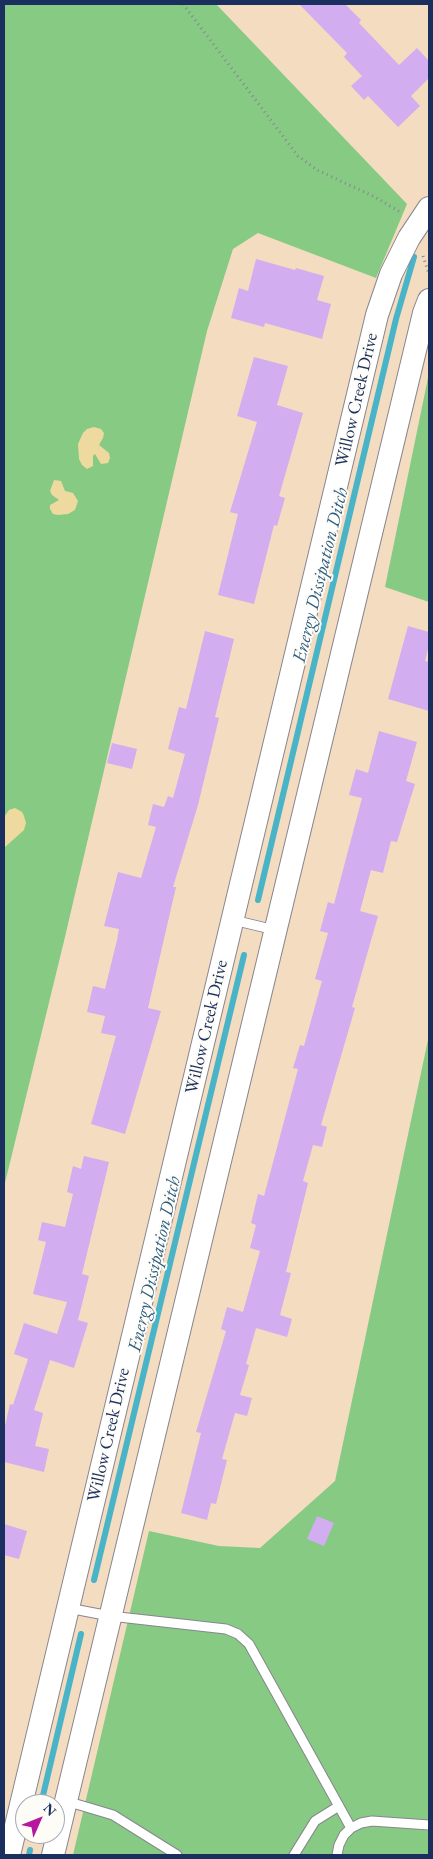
<!DOCTYPE html>
<html>
<head>
<meta charset="utf-8">
<style>
  body { margin:0 }
  #map { position:relative; width:433px; height:1859px; overflow:hidden; background:#f4dcc0; font-family:"EB Garamond",serif }
  canvas { display:block }
  .frame { position:absolute; inset:0; border:5px solid #1b2f5e; pointer-events:none }
  .north { position:absolute; left:15px; top:1794px; width:50px; height:50px; box-sizing:border-box; background:#fdfcf7; border:1px solid #a3aaba; border-radius:50%; rotate:46deg; font-size:14px; font-weight:700; line-height:20px; text-align:center; color:#1b2f5e }
  .north::after { content:''; display:block; margin:auto; width:18px; height:22px; background:#b5179e; clip-path:polygon(50% 0,100% 100%,50% 72%,0 100%) }
</style>
</head>
<body>
<div id="map">
<canvas width="433" height="1859"></canvas>
<div class="frame"></div>
<div class="north">N</div>
</div>
<script>
const ctx = document.querySelector('canvas').getContext('2d');
ctx.lineJoin = 'round';
function paint(path, color) { ctx.fillStyle = color; ctx.fill(path, 'evenodd'); }
const toPath = rows => new Path2D(rows.map(r => 'M' + r).join(''));
function stroke(path, color, width, dash) { ctx.strokeStyle = color; ctx.lineWidth = width; ctx.lineCap = dash ? 'butt' : 'round'; ctx.setLineDash(dash || []); ctx.stroke(path); }
function drawText(font, color, halo, rows, align = 'center') {
  ctx.font = font + ' "EB Garamond",serif'; ctx.lineWidth = 4; ctx.setLineDash([]); ctx.textBaseline = 'middle'; ctx.strokeStyle = halo; ctx.fillStyle = color; for (const [text, x, y, turn = 0] of rows) {
    ctx.save(); ctx.translate(x, y); ctx.rotate((+turn || 0) * Math.PI / 180); ctx.textAlign = isNaN(turn) ? turn : align; if (halo) ctx.strokeText(text, 0, 0); ctx.fillText(text, 0, 0); ctx.restore();
  }
}
paint(toPath([
  [4,4,216,4,407,204,376,278,258,233,233,249,207,331,64,941,4,1187],
  [429,373,429,602,385,587],
  [429,1035,429,1855,73,1855,149,1531,219,1546,260,1548,335,1481]
]), '#86ca83');
paint(toPath([
  [94,427,101,429,104,433,103,438,99,445,109,453,110,458,108,463,101,464,95,454,93,456,93,466,87,469,82,465,79,459,78,444,83,433,87,429],
  [54,480,61,481,65,491,73,493,78,501,75,510,68,514,58,515,53,514,50,509,50,505,59,500,52,495,50,491],
  [15,808,22,812,24,816,26,823,24,830,4,848,4,817,9,810]
]), '#eeda9e');
stroke(toPath([
  [258,900,396,319,414,257],
  [94,1580,244,955],
  [41,1804,81,1634],
  [29,1855,30,1850]
]), '#49b3c8', 6);
paint(toPath([
  [299,4,345,4,361,20,359,23,399,65,417,48,429,61,429,78,411,96,420,106,398,127,368,96,364,100,351,86,362,76,344,57,347,53],
  [256,259,295,270,296,268,324,276,317,300,331,304,322,339,265,323,264,327,231,318,239,288,248,291],
  [254,357,288,366,277,405,303,413,279,496,285,498,277,526,274,525,254,604,218,595,238,514,230,512,257,422,237,416],
  [408,626,429,632,429,645,425,661,429,662,429,711,388,699],
  [205,631,234,639,215,717,219,718,198,805,173,887,176,887,148,1008,161,1011,125,1134,91,1124,116,1036,101,1033,105,1016,87,1012,93,986,105,989,117,940,119,929,104,926,118,872,141,878,156,827,148,825,153,804,164,807,168,796,173,798,185,754,168,749,179,707,186,709],
  [379,731,417,742,406,781,415,784,397,842,391,841,383,873,371,870,360,911,378,916,352,1007,355,1008,321,1125,327,1127,322,1147,313,1145,303,1181,308,1183,286,1272,291,1273,280,1315,292,1319,287,1337,256,1328,246,1364,249,1365,240,1395,252,1398,247,1416,235,1413,222,1459,227,1460,216,1504,211,1503,207,1520,181,1513,201,1433,196,1432,226,1331,221,1329,227,1307,243,1312,260,1251,250,1248,256,1225,251,1223,258,1194,264,1196,298,1069,293,1068,300,1045,304,1046,322,981,315,979,328,933,320,931,328,902,334,904,362,798,349,795,356,769,368,773],
  [112,743,137,749,132,769,107,763],
  [84,1156,109,1162,82,1274,89,1276,78,1320,88,1323,74,1368,50,1360,34,1410,43,1413,35,1446,49,1449,44,1472,4,1462,4,1430,10,1404,13,1405,28,1359,14,1354,24,1323,57,1334,67,1302,33,1294,46,1242,38,1240,42,1222,65,1227,73,1194,67,1192,73,1166,81,1169],
  [317,1516,334,1523,324,1546,307,1539],
  [4,1524,27,1531,19,1559,4,1555]
]), '#d2adef');
const service = toPath([
  [233,920,275,930],
  [68,1608,110,1616,226,1629,238,1634,249,1644,351,1828],
  [66,1801,113,1815,177,1855],
  [294,1855,315,1821,339,1806],
  [337,1855,339,1845,344,1835,351,1828,361,1823,372,1821,429,1825]
]);
const tertiary = toPath([
  [9,1855,377,315,391,274,409,238,429,208],
  [53,1855,424,313,429,300]
]);
stroke(service, '#88868f', 11);
stroke(tertiary, '#88868f', 24);
stroke(toPath([
  [183,4,298,156,317,170,375,197,402,213],
  [423,256,429,274]
]), '#88868f', 3, [1, 4]);
stroke(service, '#fff', 9);
stroke(tertiary, '#fff', 22);
drawText('18px', '#1b2f5e', '#fdfcf7', [
  ["Willow Creek Drive",357,400,-77],
  ["Willow Creek Drive",207,1027,-77],
  ["Willow Creek Drive",109,1435,-77]
]);
drawText('italic 19px', '#2b5d83', '#fdfcf7', [
  ["Energy Dissipation Ditch",321,575,-76],
  ["Energy Dissipation Ditch",155,1264,-77]
]);
</script>
</body>
</html>
